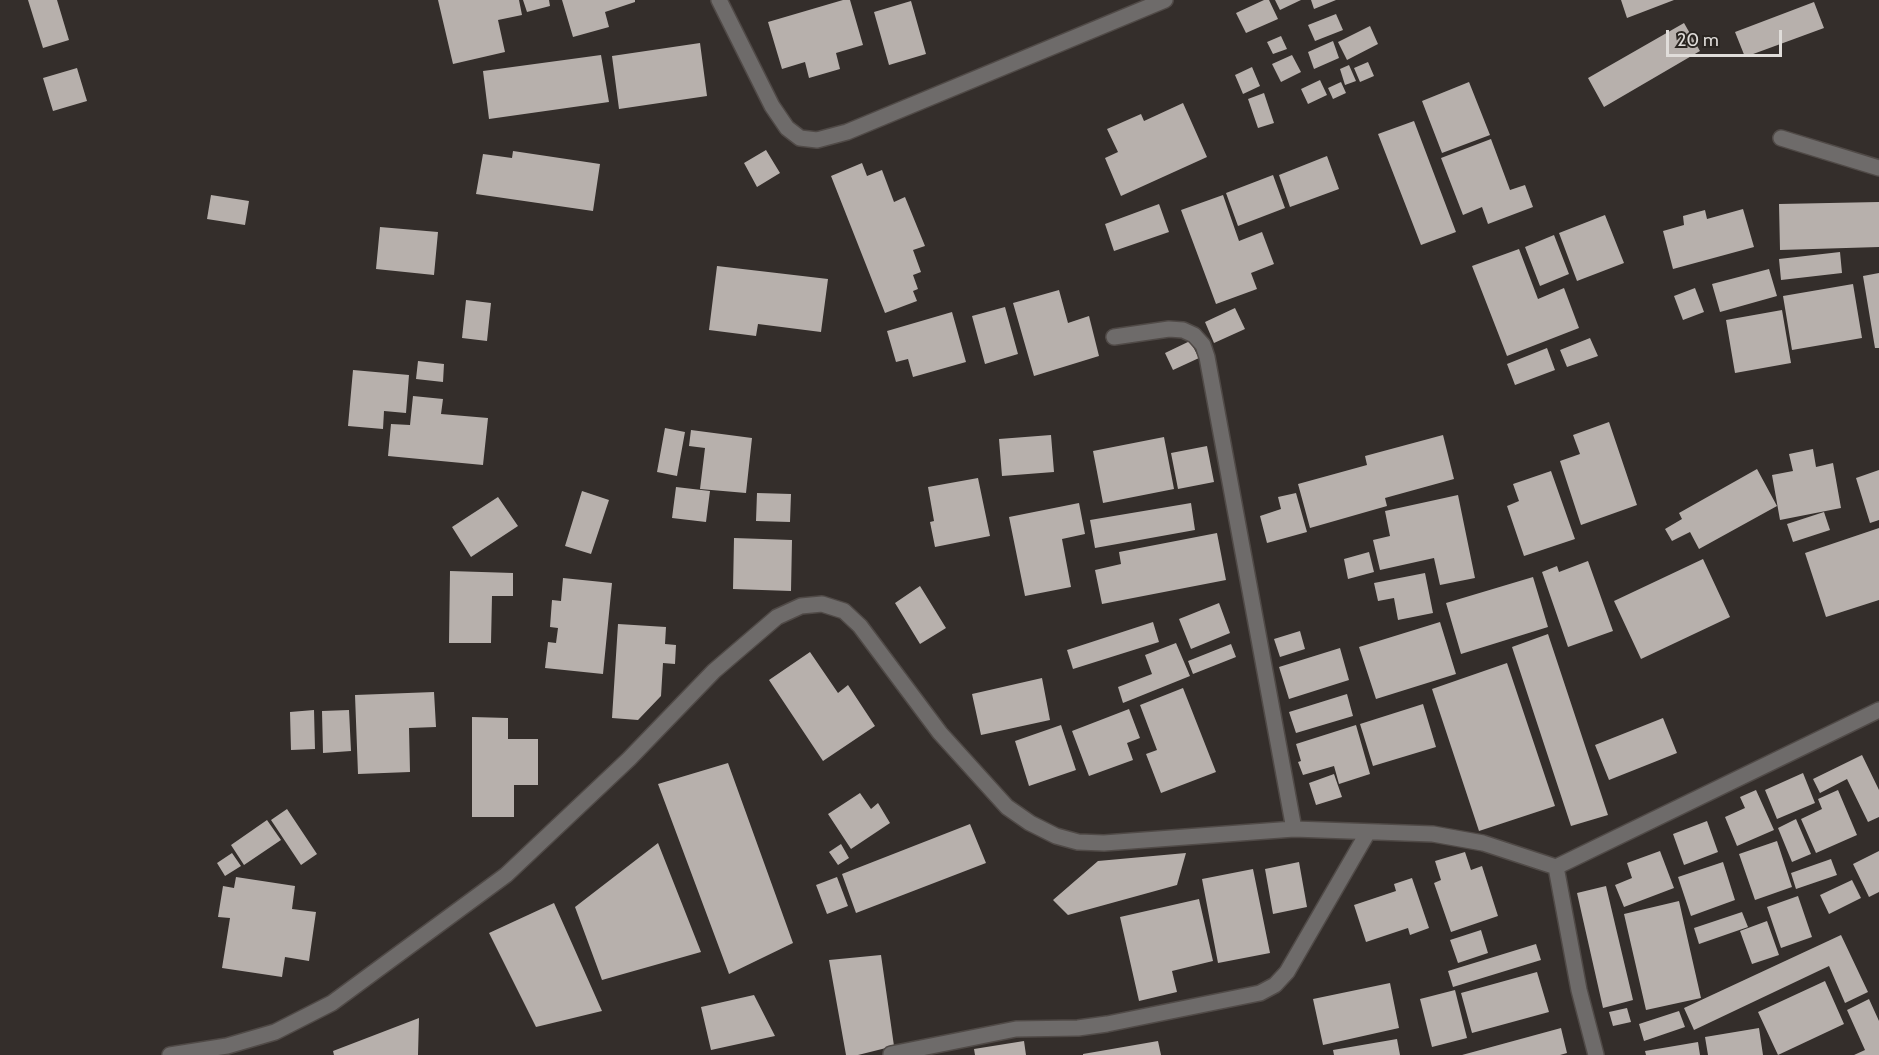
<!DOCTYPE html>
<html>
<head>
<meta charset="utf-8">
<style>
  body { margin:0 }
  #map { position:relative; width:1879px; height:1055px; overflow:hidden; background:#342e2b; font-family:Cabin,sans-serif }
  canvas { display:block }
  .scale { position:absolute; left:1666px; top:30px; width:116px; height:27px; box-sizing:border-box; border:3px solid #e0ddda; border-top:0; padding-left:8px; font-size:18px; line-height:21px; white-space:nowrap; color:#e0ddda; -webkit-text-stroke:4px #2a2521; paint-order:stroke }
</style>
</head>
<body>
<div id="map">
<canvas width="1879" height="1055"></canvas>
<div class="scale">20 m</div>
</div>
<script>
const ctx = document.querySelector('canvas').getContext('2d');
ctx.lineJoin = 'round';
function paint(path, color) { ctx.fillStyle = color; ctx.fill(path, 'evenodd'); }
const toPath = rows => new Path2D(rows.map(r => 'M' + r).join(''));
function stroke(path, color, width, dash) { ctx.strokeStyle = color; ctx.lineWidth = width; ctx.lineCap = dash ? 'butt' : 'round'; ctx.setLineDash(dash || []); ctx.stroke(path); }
paint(toPath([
  [28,0,57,0,69,40,43,48],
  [438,0,519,0,522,15,498,20,505,52,453,64],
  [523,0,549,0,550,6,527,12],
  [562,0,635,0,635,2,605,12,609,27,573,37],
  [843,0,850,0,863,45,836,53,840,69,809,78,805,62,782,69,768,22],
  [1264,0,1269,0,1278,19,1246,33,1236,13],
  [1275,0,1301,0,1280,10],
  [1311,0,1336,0,1314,9],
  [1621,0,1674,0,1627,18],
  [911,1,926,54,889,65,874,12],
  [1814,2,1824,28,1745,57,1735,32],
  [1336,14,1343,30,1315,41,1308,25],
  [1684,23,1700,51,1604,107,1588,78],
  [1370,26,1378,44,1347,60,1338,42],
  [1281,36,1287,49,1273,54,1267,42],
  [1333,41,1339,58,1314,69,1308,52],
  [700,43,707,96,619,109,612,56],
  [601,55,609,102,489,119,483,71],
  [1292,55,1301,72,1281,82,1272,64],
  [1368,62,1374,76,1360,82,1354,68],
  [1349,65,1356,81,1345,85,1340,69],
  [1252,67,1260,86,1243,94,1235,75],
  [77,68,87,101,53,111,43,78],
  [1320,80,1327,95,1308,104,1301,89],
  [1341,82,1346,93,1333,99,1328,88],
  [1469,82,1490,135,1442,153,1422,101],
  [1264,93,1274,123,1258,128,1248,99],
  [1183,103,1207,157,1121,196,1105,158,1118,152,1107,129,1141,114,1144,121],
  [1414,121,1456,232,1421,245,1378,134],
  [1491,139,1510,190,1525,185,1533,207,1488,224,1482,207,1463,215,1441,158],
  [766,150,780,173,757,187,744,163],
  [513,151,600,164,593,211,476,194,483,154,512,158],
  [1327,156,1339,189,1290,207,1279,175],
  [862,163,867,176,882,170,894,202,905,197,925,246,913,250,921,272,913,275,918,289,913,291,917,301,885,313,831,176],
  [1273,175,1285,208,1238,226,1226,193],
  [211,195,249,201,245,225,207,219],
  [1223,195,1239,241,1262,232,1274,264,1251,273,1257,289,1216,304,1181,210],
  [1879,202,1879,247,1780,250,1779,204],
  [1159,204,1169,232,1114,251,1105,224],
  [1743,209,1754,247,1673,269,1663,231,1684,225,1683,216,1705,210,1707,219],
  [1605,215,1624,263,1577,281,1559,233],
  [380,227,438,232,434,275,376,269],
  [1554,235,1569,274,1540,286,1525,247],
  [1519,249,1538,299,1564,288,1579,328,1507,356,1472,266],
  [1840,252,1842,273,1781,280,1779,259],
  [717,266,828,279,821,332,758,324,756,336,709,330],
  [1769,269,1777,296,1720,312,1712,284],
  [1879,273,1879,348,1875,348,1863,276],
  [1853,284,1862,338,1792,350,1783,296],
  [1695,288,1704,312,1683,320,1674,296],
  [1059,290,1068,323,1089,316,1099,356,1034,376,1013,303],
  [466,300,491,303,487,341,462,338],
  [1005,307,1018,354,985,364,972,316],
  [1235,308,1245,329,1214,343,1205,322],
  [1782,310,1791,363,1735,373,1726,320],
  [952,312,966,362,913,377,908,359,896,362,887,331],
  [1590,338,1598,356,1567,367,1560,350],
  [1190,341,1199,358,1173,370,1165,353],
  [1547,348,1555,370,1515,385,1507,364],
  [418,361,444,364,443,382,416,379],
  [353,370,409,375,406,413,384,411,383,429,348,426],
  [413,396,443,399,441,414,488,418,483,465,388,456,391,424,410,425],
  [1609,422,1637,505,1581,525,1560,461,1580,454,1573,435],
  [665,428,685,432,677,476,657,472],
  [691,430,752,438,746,493,700,489,705,448,689,446],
  [1051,435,1054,472,1002,476,999,439],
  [1443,435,1454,479,1385,498,1387,506,1310,528,1298,484,1367,465,1365,456],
  [1164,437,1174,489,1103,503,1093,451],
  [1207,446,1214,482,1178,489,1171,453],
  [1813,449,1816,467,1833,463,1841,508,1780,520,1772,475,1793,471,1789,454],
  [1757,469,1777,506,1699,549,1690,532,1672,541,1665,529,1682,519,1679,513],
  [1879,470,1879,520,1870,523,1856,478],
  [1551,471,1575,539,1524,556,1507,506,1519,501,1513,484],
  [978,478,990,536,935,547,930,522,934,521,928,487],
  [676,487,710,491,706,522,672,518],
  [582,491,609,500,591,554,565,546],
  [757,493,791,494,790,522,756,521],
  [1296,493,1307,532,1267,543,1260,516,1281,509,1278,497],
  [1458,495,1475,578,1440,585,1434,558,1380,570,1373,540,1390,536,1385,511],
  [498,497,518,526,471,557,452,527],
  [1079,503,1085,534,1062,539,1071,587,1025,596,1009,517],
  [1191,503,1195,530,1095,548,1090,520],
  [1824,512,1830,530,1793,542,1787,524],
  [1879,528,1879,600,1826,617,1805,553],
  [1217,533,1226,580,1102,604,1095,570,1121,564,1119,552],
  [734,538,792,540,791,591,733,589],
  [1369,552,1374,572,1348,579,1344,559],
  [1703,559,1730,617,1641,659,1614,601],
  [1588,561,1613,631,1568,647,1542,572,1557,566,1559,572],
  [450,571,513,573,513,596,492,596,491,643,449,643],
  [1425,573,1433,613,1398,620,1394,598,1378,601,1374,583],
  [1533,577,1548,627,1461,654,1446,603],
  [563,578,612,583,603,674,545,668,548,642,556,643,558,628,550,627,552,600,561,601],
  [920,586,946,628,920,644,895,603],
  [1219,603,1230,633,1191,649,1179,619],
  [1153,622,1159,642,1073,669,1067,650],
  [1440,622,1456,674,1376,699,1359,647],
  [618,624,666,627,665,644,676,645,675,664,663,663,661,696,638,720,612,718],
  [1300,631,1305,649,1280,657,1274,639],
  [1548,634,1608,815,1571,826,1512,647],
  [1176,643,1190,676,1123,703,1118,687,1152,674,1145,655],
  [1231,644,1236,657,1193,674,1188,661],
  [1340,648,1349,680,1289,699,1279,667],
  [810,652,838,693,848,685,875,726,823,761,769,680],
  [1507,663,1555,806,1479,831,1432,689],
  [1042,678,1050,720,981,735,972,694],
  [1183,688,1216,772,1161,793,1146,754,1157,750,1140,705],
  [434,692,436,727,409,728,410,772,358,774,355,695],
  [1347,694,1353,716,1296,733,1289,712],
  [1423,704,1436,747,1373,766,1360,724],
  [1129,709,1140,738,1127,743,1133,760,1089,776,1072,731],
  [314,710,315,749,291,750,290,712],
  [349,710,351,751,323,753,322,711],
  [472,717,508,718,508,739,538,739,538,785,514,785,514,817,472,817],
  [1663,718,1677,753,1609,780,1595,745],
  [1061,725,1076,770,1029,786,1015,741],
  [1356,725,1370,774,1339,784,1334,766,1303,775,1298,762,1301,761,1296,744],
  [1862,755,1879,790,1879,817,1868,822,1847,779,1820,793,1813,779],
  [728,763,793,943,729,974,658,784],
  [1803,773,1815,803,1777,819,1765,790],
  [1334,774,1342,797,1316,805,1309,783],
  [1756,790,1774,830,1737,846,1725,817,1745,808,1740,797],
  [1838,790,1857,835,1816,853,1801,819,1822,809,1818,799],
  [860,793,871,809,878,803,890,823,851,849,828,814],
  [287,809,317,854,301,865,271,820],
  [1796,819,1811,854,1792,862,1778,828],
  [267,820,281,840,244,865,231,845],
  [1707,821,1718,852,1684,865,1673,834],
  [970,824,986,863,856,913,842,874],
  [1777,841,1792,887,1755,900,1739,854],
  [658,843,701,952,602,980,575,907],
  [841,844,849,858,838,865,829,852],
  [1660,851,1674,888,1624,907,1615,885,1632,878,1627,863],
  [1879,851,1879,892,1869,897,1853,864],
  [1465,852,1471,870,1482,866,1498,916,1451,932,1434,883,1441,880,1435,861],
  [232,853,241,866,225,876,217,863],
  [1186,853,1177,885,1068,915,1053,900,1098,861],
  [1831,859,1837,875,1796,889,1791,873],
  [1299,862,1307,907,1273,914,1265,869],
  [1723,862,1735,900,1691,916,1678,877],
  [1253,869,1270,953,1218,963,1202,879],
  [236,877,295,886,292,909,316,912,309,961,285,957,282,977,222,968,230,918,218,917,223,886,234,888],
  [837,877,848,906,827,914,816,885],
  [1412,878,1429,928,1410,935,1408,928,1366,942,1354,905,1396,891,1394,884],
  [1852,880,1861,898,1829,914,1820,895],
  [1606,886,1633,1000,1603,1008,1577,893],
  [1798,896,1812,937,1781,948,1767,907],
  [1199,899,1213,961,1172,971,1177,992,1139,1001,1120,917],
  [1679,901,1701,998,1646,1010,1624,914],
  [554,903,602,1011,536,1027,489,933],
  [1742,912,1748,927,1699,944,1694,928],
  [1767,921,1779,955,1752,964,1740,931],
  [1481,930,1488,953,1458,963,1450,940],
  [1841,935,1868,992,1845,1003,1829,966,1694,1030,1684,1008],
  [1536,944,1541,960,1453,987,1448,971],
  [881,955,894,1046,858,1055,846,1055,829,960],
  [1537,972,1549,1012,1472,1033,1461,993],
  [1825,981,1844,1024,1778,1055,1758,1012],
  [1390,983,1399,1028,1323,1045,1313,999],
  [1455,990,1467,1038,1432,1047,1420,999],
  [754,995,775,1036,711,1050,701,1007],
  [1869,999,1879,1021,1879,1055,1854,1055,1865,1050,1847,1010],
  [1627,1008,1631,1022,1613,1026,1609,1012],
  [1679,1011,1685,1027,1644,1041,1639,1024],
  [419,1018,418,1055,334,1055,333,1051],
  [1561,1028,1567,1053,1560,1055,1462,1055],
  [1759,1028,1763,1055,1708,1055,1705,1037],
  [1397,1039,1400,1055,1334,1055,1333,1050],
  [1024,1041,1026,1055,975,1055,974,1049],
  [1158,1041,1161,1055,1083,1055,1083,1054],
  [1698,1042,1700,1055,1646,1055,1645,1051]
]), '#b7b0ac');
const minor = toPath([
  [719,0,772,106,787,128,800,138,817,140,847,132,1165,0],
  [1781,138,1879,168],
  [1114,337,1169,329,1183,330,1194,335,1203,345,1207,357,1294,829],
  [891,1054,1016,1029,1078,1028,1107,1024,1260,993,1275,985,1287,972,1368,832],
  [170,1055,227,1046,275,1032,332,1003,506,875,629,759,714,671,777,617,801,606,822,604,844,611,860,626,940,733,1007,807,1030,823,1056,836,1078,842,1104,843,1294,829,1433,834,1483,843,1556,867],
  [1596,1055,1579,990,1556,867,1879,710]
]);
stroke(minor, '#504a47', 18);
stroke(minor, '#6e6b6a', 15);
</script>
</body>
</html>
